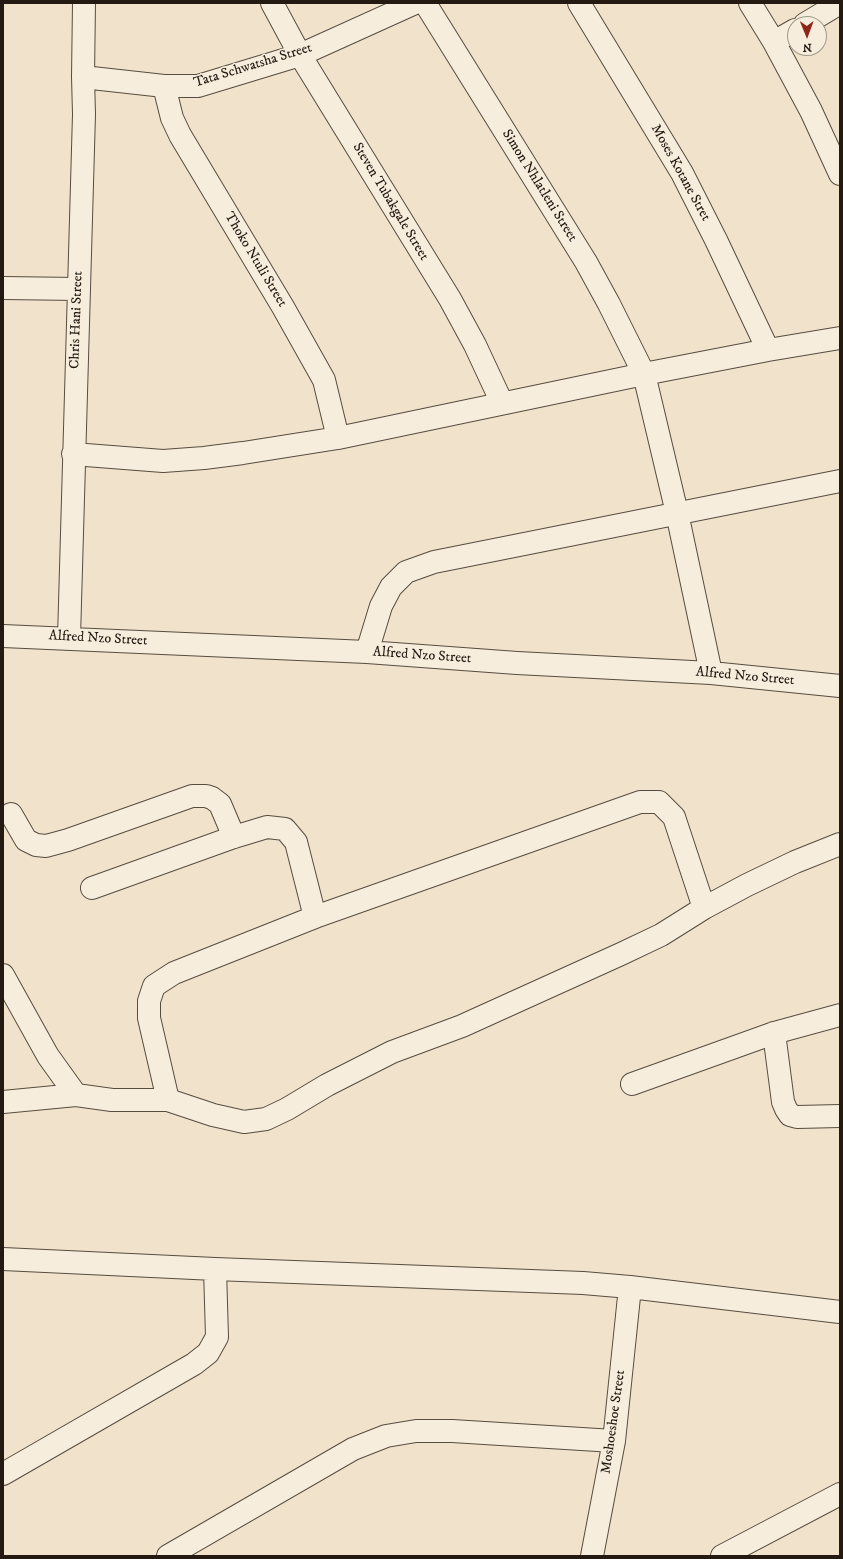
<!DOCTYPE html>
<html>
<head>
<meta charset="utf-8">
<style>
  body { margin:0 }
  #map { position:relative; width:843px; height:1559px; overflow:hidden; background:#f1e3cb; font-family:"IM FELL DW Pica",serif }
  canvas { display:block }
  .frame { position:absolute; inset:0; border:4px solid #241a12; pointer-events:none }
  .north { position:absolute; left:787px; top:16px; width:40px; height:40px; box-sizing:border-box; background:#f6eddd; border:1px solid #a2998c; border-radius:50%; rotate:179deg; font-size:11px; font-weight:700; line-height:16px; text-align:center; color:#241a12 }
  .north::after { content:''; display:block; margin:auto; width:14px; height:18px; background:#8f2418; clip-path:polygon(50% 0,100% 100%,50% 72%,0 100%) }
</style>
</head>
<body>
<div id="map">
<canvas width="843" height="1559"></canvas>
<div class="frame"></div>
<div class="north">N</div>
</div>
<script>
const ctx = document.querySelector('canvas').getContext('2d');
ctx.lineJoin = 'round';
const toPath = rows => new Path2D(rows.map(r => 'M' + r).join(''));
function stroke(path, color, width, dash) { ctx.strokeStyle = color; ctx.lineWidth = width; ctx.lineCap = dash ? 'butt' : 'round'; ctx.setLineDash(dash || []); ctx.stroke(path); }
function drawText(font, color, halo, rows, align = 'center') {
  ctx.font = font + ' "IM FELL DW Pica",serif'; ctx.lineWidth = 3; ctx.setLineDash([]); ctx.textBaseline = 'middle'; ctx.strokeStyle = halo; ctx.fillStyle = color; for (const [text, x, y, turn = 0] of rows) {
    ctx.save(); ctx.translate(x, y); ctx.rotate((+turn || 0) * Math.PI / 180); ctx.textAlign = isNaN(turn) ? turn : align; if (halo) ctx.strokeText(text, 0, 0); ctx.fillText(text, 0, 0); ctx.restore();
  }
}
const minor = toPath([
  [272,3,300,55,450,299,475,345,502,403],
  [425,3,586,262,609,304,644,374,677,513,711,673],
  [579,3,682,173,716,240,768,350],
  [750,3,774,42,811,111,840,174],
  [805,24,840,3],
  [774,42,795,30],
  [83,77,164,86,198,86,300,55,415,3],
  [164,86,172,118,180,135,283,307,324,380,338,438],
  [3,288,78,289],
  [73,454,163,461,204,458,243,453,338,438,644,374,768,350,840,338],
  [3,636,367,652,517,663,711,673,840,686],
  [69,638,84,114,83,77,84,3],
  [367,652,381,606,391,587,406,572,434,562,840,481],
  [11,814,26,840,36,845,46,846,68,840,192,796,206,796,212,798,220,804,234,837],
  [92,888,234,837,267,827,285,829,296,842,315,917],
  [3,975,48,1056,76,1095,112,1100,168,1100,213,1115,244,1122,266,1119,287,1109,327,1085,392,1052,462,1026,621,954,661,935,704,908,747,885,795,862,840,844],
  [774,1033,783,1102,786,1109,790,1115,797,1117,840,1116],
  [632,1084,774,1033,840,1015],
  [168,1100,149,1018,149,1001,154,986,174,973,315,917,640,802,659,802,674,817,704,908],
  [3,1102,76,1095],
  [3,1259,215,1269,583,1283,630,1287,840,1312],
  [3,1474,194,1364,208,1353,217,1337,215,1269],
  [168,1556,353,1449,386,1436,416,1431,452,1431,614,1441],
  [592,1556,614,1441,630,1287],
  [722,1556,840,1494]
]);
stroke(minor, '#574c40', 24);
stroke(minor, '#f6eddd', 22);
drawText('14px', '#241a12', '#f6eddd', [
  ["Tata Schwatsha Street",253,66,-17],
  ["Moses Kotane Stret",680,173,61],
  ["Simon Nhlatleni Street",539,186,58],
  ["Steven Tubakgale Street",390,202,59],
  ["Thoko Ntuli Street",255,260,59],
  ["Chris Hani Street",77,320,-88],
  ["Alfred Nzo Street",98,639,3],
  ["Alfred Nzo Street",422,656,4],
  ["Alfred Nzo Street",745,677,5],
  ["Moshoeshoe Street",614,1422,-82]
]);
</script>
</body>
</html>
